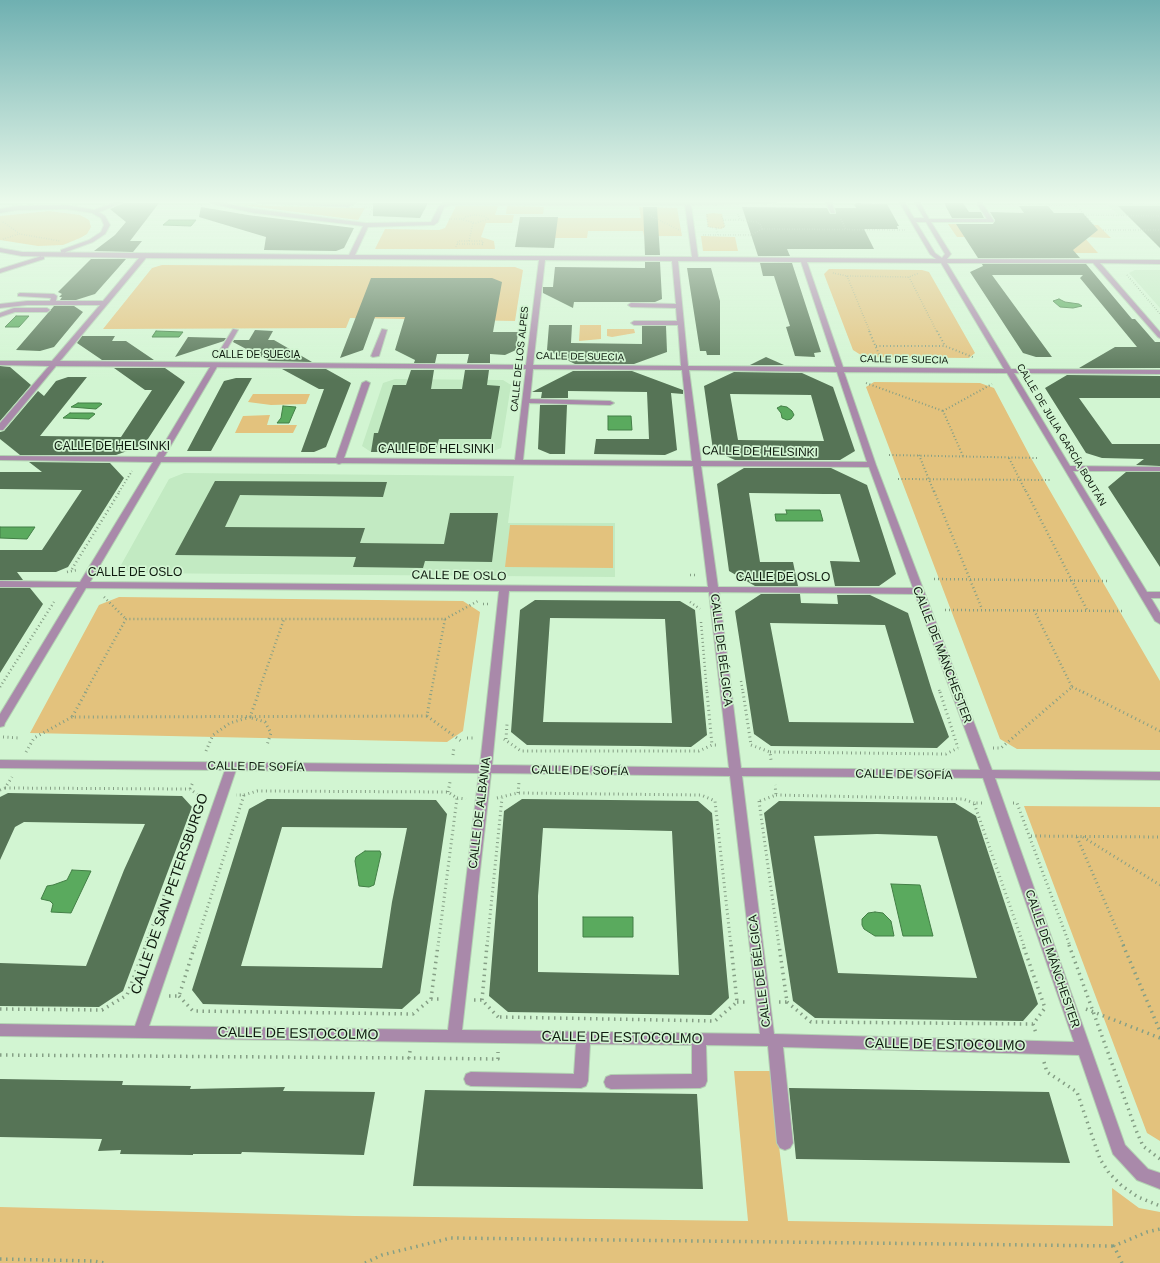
<!DOCTYPE html>
<html>
<head>
<meta charset="utf-8">
<style>
  body { margin:0 }
  canvas { display:block; background:#d2f5d2 }
</style>
</head>
<body>
<canvas width="1160" height="1263"></canvas>
<script>
const ctx = document.querySelector('canvas').getContext('2d');
ctx.lineJoin = 'round';
function paint(path, color) { ctx.fillStyle = color; ctx.fill(path, 'evenodd'); }
const toPath = rows => new Path2D(rows.map(r => 'M' + r).join(''));
function stroke(path, color, width, dash) { ctx.strokeStyle = color; ctx.lineWidth = width; ctx.lineCap = dash ? 'butt' : 'round'; ctx.setLineDash(dash || []); ctx.stroke(path); }
function drawText(font, color, halo, rows, align = 'center') {
  ctx.font = font + ' Arial,sans-serif'; ctx.lineWidth = 3.5; ctx.setLineDash([]); ctx.textBaseline = 'middle'; ctx.strokeStyle = halo; ctx.fillStyle = color; for (const [text, x, y, turn = 0] of rows) {
    ctx.save(); ctx.translate(x, y); ctx.rotate((+turn || 0) * Math.PI / 180); ctx.textAlign = isNaN(turn) ? turn : align; if (halo) ctx.strokeText(text, 0, 0); ctx.fillText(text, 0, 0); ctx.restore();
  }
}
paint(toPath([
  [1065,203,1127,203,1160,204,1160,215,1118,215,1106,203],
  [1135,270,1160,270,1160,308,1129,273],
  [395,379,503,380,511,385,501,448,489,453,371,452,362,446,383,383],
  [184,473,514,476,508,523,615,523,615,577,130,573,121,565,169,479]
]), '#c2eac2');
paint(toPath([
  [234,204,270,206,365,208,358,220],
  [456,206,498,206,495,215,514,215,512,223,486,223,481,237,494,241,495,249,375,249,385,229,439,230,445,228],
  [507,206,544,207,543,214,506,214],
  [639,207,677,208,682,236,644,236,643,231,588,231,587,238,555,238,556,218,641,218],
  [49,211,80,215,89,220,91,227,87,234,80,238,63,245,38,246,0,240,0,216],
  [713,213,722,214,725,227,721,229,708,227,706,214],
  [948,224,1098,225,1111,238,1084,237,1098,253,1069,253,1054,237,957,237],
  [701,236,735,237,738,251,703,251],
  [162,265,515,267,523,270,515,321,350,318,346,328,103,329,152,268],
  [829,269,922,270,929,272,975,353,969,358,864,357,853,350,824,274],
  [580,325,601,325,601,339,579,341],
  [607,329,634,329,635,333,612,337,607,336],
  [874,382,980,383,994,388,1031,458,1160,681,1160,750,1017,749,1000,739,866,387],
  [253,394,310,394,306,404,271,405,248,402],
  [270,415,267,425,297,425,293,433,235,433,243,416],
  [510,525,613,526,613,568,505,567],
  [119,597,463,601,480,612,463,731,447,742,30,733,99,605],
  [1024,806,1160,807,1160,1141,1147,1133],
  [734,1071,770,1071,788,1221,1113,1226,1112,1188,1139,1208,1160,1212,1160,1263,0,1263,0,1207,355,1216,748,1221]
]), '#e3c27d');
const water = toPath([
  [169,220,196,220,191,226,163,225,169,220],
  [1059,299,1065,302,1079,304,1082,306,1073,308,1060,307,1053,301,1059,299],
  [16,316,29,316,19,327,5,327,16,316],
  [156,331,183,332,179,337,152,337,156,331],
  [78,403,100,403,102,404,96,409,71,407,78,403],
  [283,406,296,407,289,423,277,423,281,418,283,406],
  [781,406,787,407,792,411,794,415,791,419,787,420,782,418,781,413,777,408,781,406],
  [70,413,93,413,95,414,89,419,63,418,70,413],
  [608,416,631,416,632,430,608,430,608,416],
  [786,510,820,510,823,521,776,521,775,514,787,514,786,510],
  [0,527,35,527,27,539,0,538,0,527],
  [365,851,380,851,381,854,374,885,369,887,359,886,355,861,356,857,365,851],
  [72,870,91,871,71,913,51,912,53,904,50,901,41,899,47,886,53,885,67,880,72,870],
  [891,884,920,885,933,936,903,936,891,884],
  [875,912,883,913,891,921,894,936,875,936,864,929,862,925,862,919,868,913,875,912],
  [583,917,633,917,633,937,583,937,583,917]
]);
paint(water, '#5aaa5e');
stroke(water, '#437f46', 1);
paint(toPath([
  [123,203,159,203,130,241,142,241,133,252,94,251,115,235,126,222,110,209],
  [373,203,428,203,420,218,373,216],
  [856,203,887,204,899,226,897,226,898,229,864,229,874,249,787,249,790,256,758,256,742,207,827,208,830,214,835,214,836,213,835,208,856,208,854,204],
  [944,203,963,203,969,212,981,212,984,218,952,218],
  [1019,206,1048,206,1054,213,1083,213,1098,230,1073,250,1080,258,978,258,956,224,993,224,995,220,990,212,1024,213],
  [1118,206,1160,206,1160,248],
  [201,207,248,215,354,228,344,248,336,251,264,250,266,237,199,217],
  [643,207,657,207,660,255,645,255],
  [520,217,558,217,554,248,515,247],
  [91,259,126,259,95,294,76,300,60,300,62,297,59,297,62,294,58,292],
  [645,262,660,262,662,299,655,302,574,302,573,308,543,293,543,287,553,287,555,267,645,268],
  [760,263,792,263,821,352,814,353,815,357,795,356,786,327,790,326,774,276,763,276],
  [982,264,1086,264,1132,319,1135,319,1155,342,1160,342,1160,368,1079,368,1115,347,1137,347,1080,278,1083,275,992,275,1052,357,1036,357,1023,353,970,272,983,266],
  [687,268,711,268,720,301,720,355,707,355,706,351,700,351],
  [371,278,492,278,502,282,493,332,518,332,516,350,505,355,490,354,490,363,467,363,469,354,437,354,435,363,414,363,415,360,395,350,405,317,375,317,363,350,340,358],
  [54,306,74,306,83,312,54,347,40,351,16,350],
  [549,325,572,325,571,343,642,344,642,326,666,326,667,352,634,364,575,364,547,350],
  [255,330,273,331,268,340,274,340,312,362,269,361,233,342,234,340,249,340],
  [82,336,115,336,112,341,126,341,154,360,102,360,77,343],
  [188,337,226,338,224,341,175,357],
  [766,357,784,365,750,365],
  [0,366,10,367,31,385,0,421],
  [114,368,165,368,185,382,144,445,116,455,20,455,0,439,0,432,4,431,38,391,44,396,56,381,68,377,87,377,40,436,121,437,152,390,145,390],
  [282,369,326,369,351,383,326,447,314,452,301,452,324,389,319,389],
  [411,370,434,370,431,389,462,389,465,370,489,370,487,385,500,386,491,439,439,439,435,452,371,452,374,433,378,433,393,385,406,385],
  [573,371,632,371,683,390,683,394,671,393,677,450,665,455,594,454,596,439,649,439,647,392,568,391,568,398,541,398,542,392,532,392],
  [734,372,802,373,833,387,855,451,840,460,735,460,713,450,704,386],
  [730,394,811,395,824,441,738,440],
  [1067,375,1160,376,1160,398,1079,398,1112,444,1160,444,1160,466,1136,465,1144,459,1102,458,1086,453,1045,388],
  [236,378,252,378,211,451,187,451,224,381],
  [540,405,567,405,565,454,550,454,538,449],
  [29,462,110,463,124,478,68,567,56,572,17,572,23,580,0,580,0,550,42,550,82,490,0,489,0,472,42,472],
  [744,468,831,468,867,485,896,574,879,586,835,586,830,561,860,562,840,494,824,494,749,493,760,562,793,562,798,586,755,586,729,571,717,484],
  [1126,472,1160,472,1160,567,1108,487],
  [215,481,387,482,383,497,240,495,225,527,365,528,360,543,444,544,450,513,498,513,492,562,425,561,423,568,353,567,356,557,175,555],
  [0,588,30,588,43,604,0,673],
  [761,594,800,594,801,603,838,604,837,595,870,595,908,613,932,691,949,737,937,748,771,746,754,734,735,611],
  [770,623,885,625,914,723,789,722],
  [535,600,680,601,695,610,707,735,691,747,639,746,527,745,511,732,520,610],
  [550,618,665,619,672,723,543,722],
  [8,793,182,796,192,807,123,991,99,1007,0,1006,0,963,86,966,124,870,145,824,24,822,15,827,0,860,0,797],
  [267,799,436,800,447,814,420,993,402,1009,203,1004,192,990,249,809],
  [282,827,407,828,392,902,382,968,241,966],
  [522,799,698,801,712,813,729,998,711,1015,508,1012,489,996,504,811],
  [543,828,672,831,679,975,538,972,538,896],
  [779,801,955,803,976,816,1038,1004,1023,1021,815,1018,793,1001,764,813],
  [877,834,937,836,977,978,838,973,814,836],
  [0,1079,123,1081,122,1085,191,1086,190,1089,285,1087,283,1091,375,1092,364,1155,242,1152,241,1154,193,1154,193,1155,120,1154,121,1150,98,1151,102,1139,0,1137],
  [789,1088,1049,1092,1070,1163,796,1159],
  [425,1090,697,1094,703,1189,413,1186]
]), '#567456');
const minor = toPath([
  [114,203,122,203,99,212,105,216,110,225,105,234,93,242,63,253,61,252,61,250,89,240,101,232,104,225,101,218,92,213,67,209,17,210,0,213,0,209,17,206,67,205,94,210,114,203],
  [210,203,222,203,254,209,366,223,431,222,439,206,444,203,776,203,691,205,698,257,936,259,930,254,900,203,905,203,914,218,924,218,915,203,920,203,929,219,987,219,977,204,982,203,994,221,993,222,931,222,951,254,947,259,1160,260,1160,264,1100,263,1160,332,1160,338,1158,337,1093,263,947,263,1011,369,1160,370,1160,374,1014,373,1070,466,1160,467,1160,471,1073,471,1147,592,1160,592,1160,598,1151,598,1160,613,1160,624,1155,621,1007,373,844,372,876,465,992,770,1160,772,1160,780,995,778,1125,1145,1148,1169,1160,1173,1160,1189,1137,1180,1113,1154,1079,1055,783,1047,793,1143,790,1148,785,1150,780,1148,777,1143,768,1046,706,1045,707,1081,705,1086,700,1088,611,1089,606,1087,604,1082,606,1077,611,1075,692,1074,692,1045,590,1044,588,1081,586,1086,581,1088,471,1086,466,1084,464,1079,466,1074,471,1072,574,1074,576,1044,0,1036,0,1024,135,1026,225,770,0,768,0,760,480,765,499,591,86,588,5,723,4,726,0,727,0,714,77,587,0,587,0,581,80,582,153,462,0,460,0,456,156,457,210,367,56,366,3,430,0,430,0,423,49,366,0,365,0,361,52,361,100,305,27,305,0,308,0,304,27,301,50,301,51,298,18,296,18,294,20,293,54,294,57,296,56,301,103,301,139,258,22,256,0,252,0,248,22,252,349,255,363,226,254,213,210,203],
  [450,205,685,205,692,257,355,255,368,227,434,225,438,222,444,207,450,205],
  [916,222,926,222,945,254,942,258,935,253,916,222],
  [146,258,539,260,526,365,60,361,146,258],
  [545,260,672,261,676,304,631,303,628,305,631,307,676,308,677,321,634,321,631,323,634,325,678,325,681,366,533,365,545,260],
  [678,261,801,262,836,367,688,366,678,261],
  [807,262,941,263,1004,369,843,367,807,262],
  [217,367,526,369,515,460,344,458,370,383,366,381,362,383,336,458,164,457,217,367],
  [533,369,682,370,692,461,523,460,529,403,610,405,614,403,610,401,530,399,533,369],
  [689,370,837,372,867,462,701,461,689,370],
  [161,462,336,463,339,464,342,463,693,466,708,587,90,582,161,462],
  [701,466,869,467,913,588,718,587,701,466],
  [509,591,709,592,729,768,492,765,509,591],
  [719,592,915,594,980,770,741,768,719,592],
  [236,770,479,773,448,1030,149,1026,236,770],
  [491,773,730,776,760,1034,462,1030,491,773],
  [742,776,983,778,1074,1042,774,1034,742,776],
  [257,203,356,203,348,207,257,203],
  [826,203,832,203,835,213,831,213,826,203],
  [42,256,44,257,44,259,0,273,0,269,42,256],
  [14,308,47,308,50,310,47,312,15,312,0,317,0,313,14,308],
  [233,329,238,330,223,356,219,356,217,355,233,329],
  [382,329,387,330,379,356,373,357,371,356,382,329]
]);
stroke(minor, '#b3d2b3', 2);
stroke(toPath([
  [194,203,202,205],
  [363,204,375,205,369,215],
  [994,204,1075,205,1094,225],
  [364,207,373,207],
  [707,214,708,227,716,228,718,235],
  [474,215,484,216,488,219,476,223,463,220,465,217,474,215],
  [649,215,679,230],
  [1086,215,1160,216],
  [449,219,463,219],
  [841,219,846,230],
  [723,220,740,220],
  [3,222,20,234,60,241],
  [716,228,725,227,721,214],
  [762,229,905,230],
  [1103,230,1160,230],
  [703,235,751,235,762,229,760,224,756,222,740,220,737,212],
  [3,239,19,234],
  [469,241,473,223],
  [457,244,483,244],
  [456,247,458,241,483,241,482,246],
  [833,273,847,276,909,277,919,273],
  [1127,275,1160,314],
  [847,276,870,332],
  [909,277,937,332]
]), '#859f85', 1.5, [0.5, 2]);
stroke(toPath([
  [869,331,881,359],
  [937,331,945,346],
  [876,346,945,346,975,358],
  [866,383,943,411],
  [889,455,1038,458],
  [919,455,934,492],
  [963,456,943,411,992,384],
  [1009,458,1026,492],
  [898,479,1050,480],
  [119,492,132,471]
]), '#859f85', 2, [1, 2.5]);
stroke(toPath([
  [934,491,982,609],
  [1026,491,1087,610],
  [72,569,120,491],
  [67,572,77,570],
  [690,575,697,575],
  [934,579,1108,581],
  [104,597,126,619],
  [690,602,700,609],
  [483,604,489,604],
  [945,610,1124,611],
  [1034,610,1072,687,1065,693],
  [445,619,478,601],
  [701,622,707,693],
  [741,681,743,693],
  [0,687,54,602],
  [1072,687,1085,693],
  [939,690,940,693],
  [85,693,126,619,445,619,431,693],
  [258,693,284,619]
]), '#859f85', 2.5, [1, 3]);
stroke(toPath([
  [86,692,72,717,427,716,431,692],
  [707,692,712,745],
  [743,692,751,745],
  [940,692,958,748],
  [1083,692,1160,731],
  [427,716,461,741],
  [252,718,265,722,271,733,267,745],
  [3,737,19,738],
  [467,738,473,738],
  [504,739,521,751,699,751,712,745,718,745],
  [506,739,507,724],
  [751,745,770,752,771,760],
  [993,748,1001,748,1066,692],
  [206,751,213,735,230,723,250,717,259,692],
  [26,752,34,738,72,717],
  [770,752,946,754,958,748],
  [453,755,454,747],
  [5,788,190,789,198,795,199,801,145,946],
  [190,789,193,782],
  [0,790,5,788,12,777],
  [448,792,450,782],
  [518,793,519,782],
  [198,795,207,795],
  [244,795,257,791,448,792,457,798,438,946],
  [776,795,963,799,974,803],
  [457,798,466,799],
  [497,798,518,793,701,795,715,801,731,946],
  [759,801,779,946],
  [760,801,776,795,775,785],
  [982,803,974,803,1024,946],
  [1013,803,1017,803,1070,946],
  [1031,836,1160,837],
  [1077,837,1124,946],
  [1083,837,1160,885],
  [195,946,244,795,236,795],
  [487,946,502,798]
]), '#859f85', 3, [1, 3.5]);
stroke(toPath([
  [1069,945,1136,1130,1143,1146,1160,1159],
  [1123,945,1160,1031],
  [169,996,179,996,195,945],
  [179,996,193,1011,413,1014,431,999,438,945],
  [431,999,443,999],
  [474,1000,482,1000,500,1019],
  [482,1000,487,945],
  [737,1002,748,1002],
  [779,1002,787,1002,779,945],
  [787,1002,811,1022,1033,1024,1045,1008,1023,945],
  [0,1009,102,1010,127,995,146,945],
  [1086,1009,1160,1038],
  [500,1017,715,1021,737,1002,731,945],
  [1033,1024,1036,1033],
  [410,1051,409,1058,498,1059,498,1052],
  [0,1055,409,1058],
  [1044,1062,1047,1072,1077,1092,1100,1159,1109,1173,1122,1186,1138,1197,1160,1206],
  [0,1259,93,1261,105,1263],
  [365,1263,382,1255,451,1238,1114,1246],
  [1122,1263,1114,1246,1147,1232,1160,1229]
]), '#859f85', 3.5, [1.5, 4.5]);
paint(minor, '#a989aa');
const sky = ctx.createLinearGradient(0, 0, 0, 380);
sky.addColorStop(0, '#6fb0b1');
sky.addColorStop(0.53, '#ebfaeb');
sky.addColorStop(1, '#ebfaeb00');
ctx.fillStyle = sky;
ctx.fillRect(0, 0, 1160, 380);
drawText('10px', '#0e1a0e', '#d2f5d2', [
  ["CALLE DE SUECIA",256,355],
  ["CALLE DE SUECIA",580,357,1],
  ["CALLE DE LOS ALPES",520,359,-84],
  ["CALLE DE SUECIA",904,360,1],
  ["CALLE DE JULIA GARCÍA BOUTÁN",1061,435,59]
]);
drawText('12px', '#0e1a0e', '#d2f5d2', [
  ["CALLE DE HELSINKI",112,447],
  ["CALLE DE HELSINKI",436,450],
  ["CALLE DE HELSINKI",760,452,1],
  ["CALLE DE OSLO",135,573],
  ["CALLE DE OSLO",459,576,1],
  ["CALLE DE OSLO",783,578],
  ["CALLE DE BÉLGICA",721,650,83],
  ["CALLE DE MÁNCHESTER",942,655,69],
  ["CALLE DE SOFÍA",256,767,1],
  ["CALLE DE SOFÍA",580,771,1],
  ["CALLE DE SOFÍA",904,775,1],
  ["CALLE DE ALBANIA",480,813,-83],
  ["CALLE DE MÁNCHESTER",1052,959,71],
  ["CALLE DE BÉLGICA",760,971,-97]
]);
drawText('14px', '#0e1a0e', '#d2f5d2', [
  ["CALLE DE SAN PETERSBURGO",170,894,-71],
  ["CALLE DE ESTOCOLMO",298,1034,1],
  ["CALLE DE ESTOCOLMO",622,1038,1],
  ["CALLE DE ESTOCOLMO",945,1045,1]
]);
</script>
</body>
</html>
